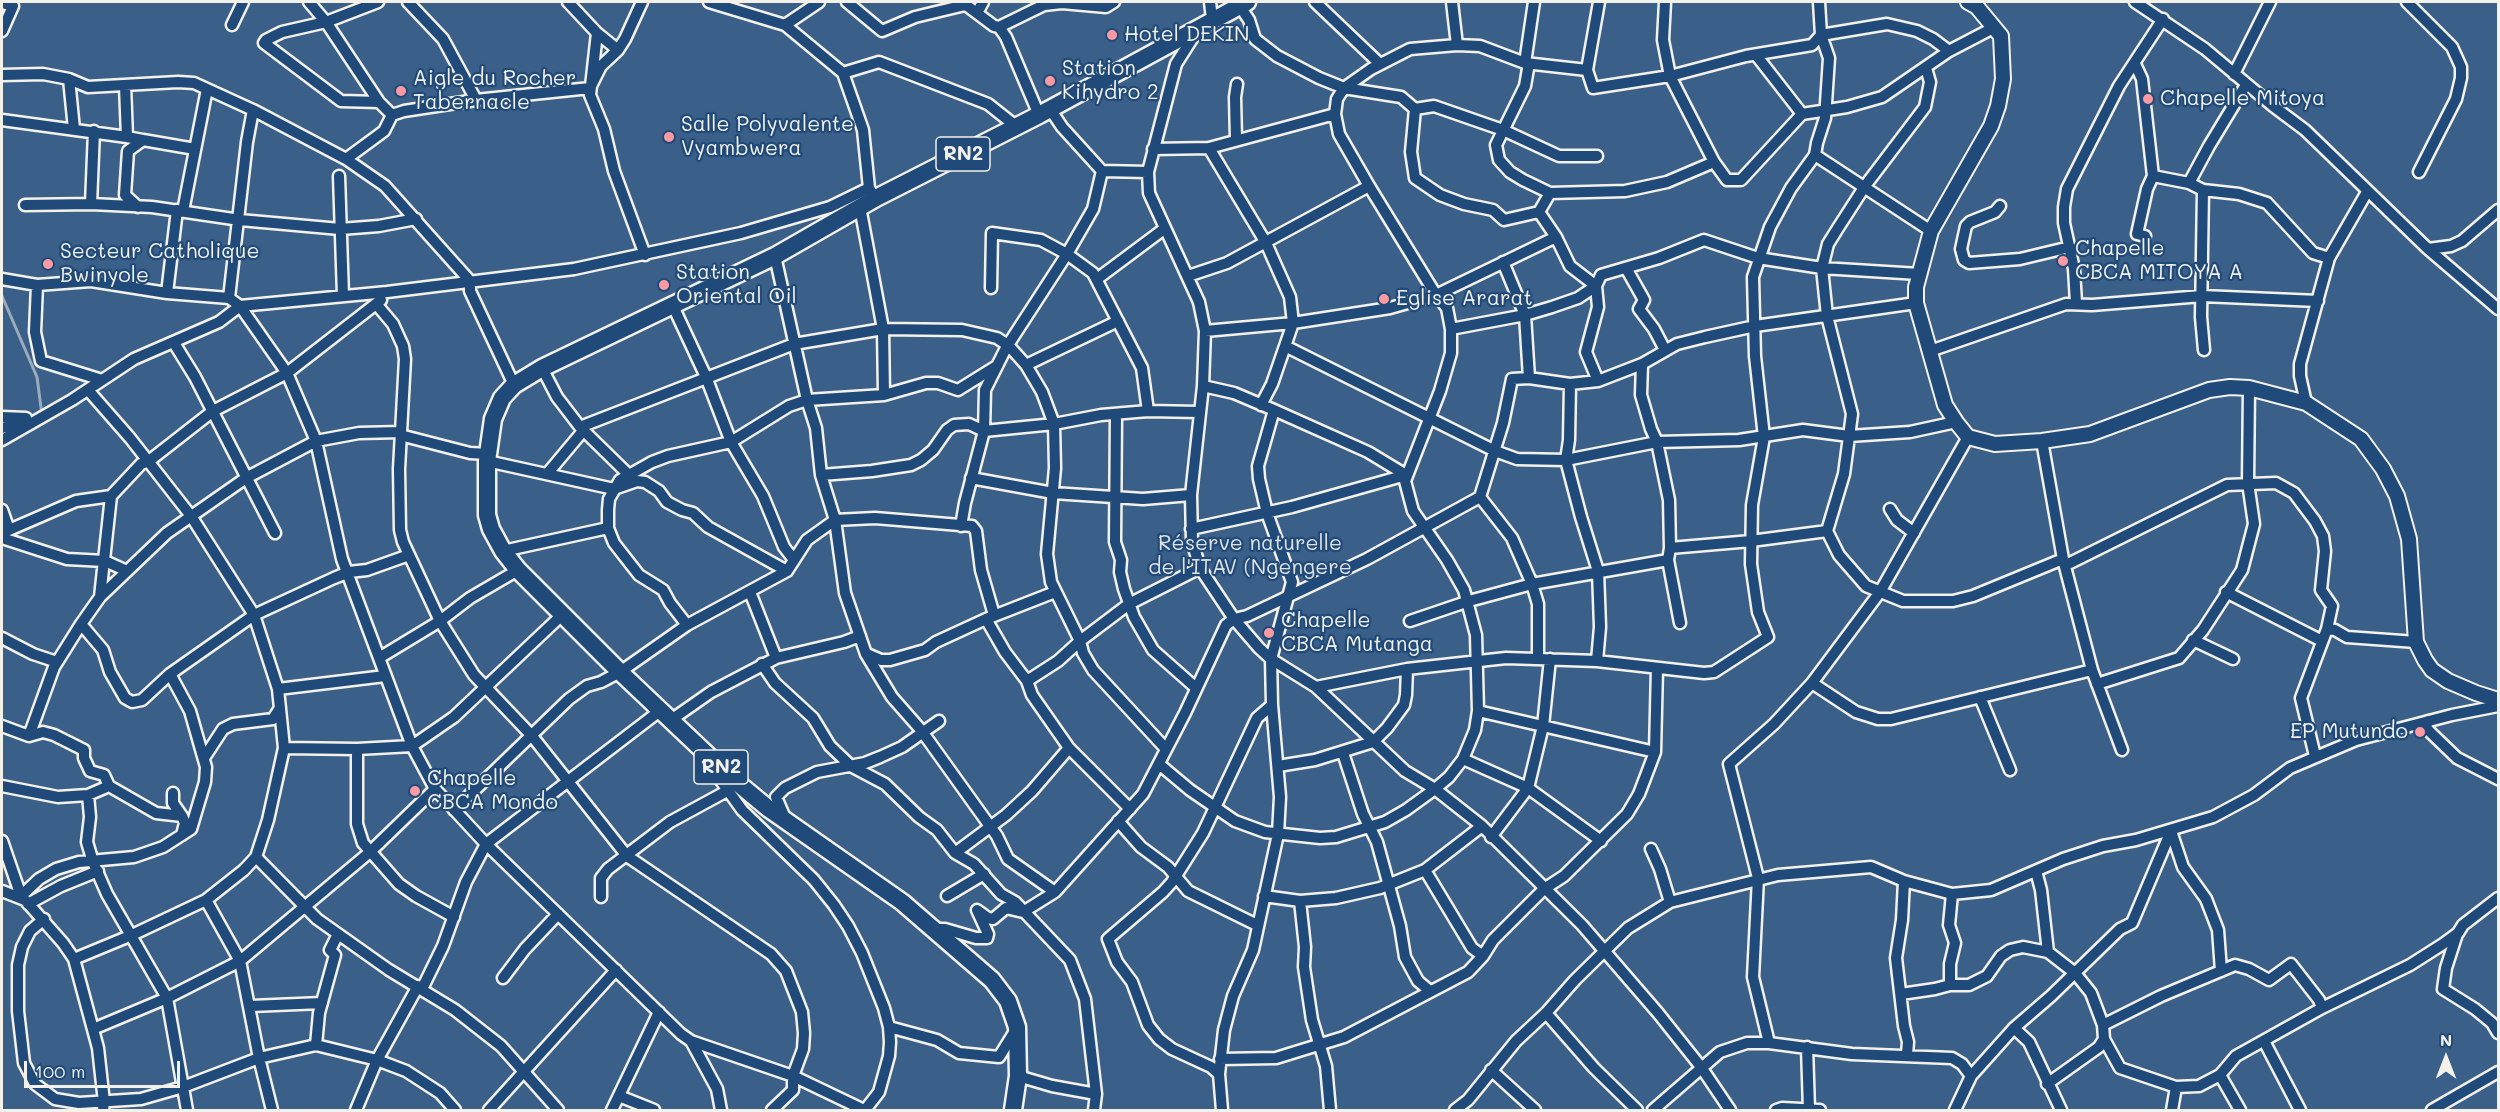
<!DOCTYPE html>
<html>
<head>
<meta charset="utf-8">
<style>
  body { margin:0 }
  #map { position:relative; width:2500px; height:1112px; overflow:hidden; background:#1f4a7a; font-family:Mali,sans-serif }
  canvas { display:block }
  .frame { position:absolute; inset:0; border:3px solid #f4f1e8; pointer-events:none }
  .north { position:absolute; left:2416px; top:1028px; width:60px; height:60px; -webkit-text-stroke:4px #1f4a7a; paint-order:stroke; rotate:0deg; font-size:16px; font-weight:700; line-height:24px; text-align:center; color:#f4f1e8 }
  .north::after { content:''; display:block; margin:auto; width:21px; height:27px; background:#f4f1e8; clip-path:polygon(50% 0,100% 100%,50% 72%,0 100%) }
  .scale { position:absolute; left:24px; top:1061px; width:156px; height:27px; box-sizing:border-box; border:3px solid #f4f1e8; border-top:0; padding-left:8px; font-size:18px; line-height:21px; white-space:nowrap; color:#f4f1e8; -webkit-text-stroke:4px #1f4a7a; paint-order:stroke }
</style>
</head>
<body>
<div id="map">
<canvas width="2500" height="1112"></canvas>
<div class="frame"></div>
<div class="north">N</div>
<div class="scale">100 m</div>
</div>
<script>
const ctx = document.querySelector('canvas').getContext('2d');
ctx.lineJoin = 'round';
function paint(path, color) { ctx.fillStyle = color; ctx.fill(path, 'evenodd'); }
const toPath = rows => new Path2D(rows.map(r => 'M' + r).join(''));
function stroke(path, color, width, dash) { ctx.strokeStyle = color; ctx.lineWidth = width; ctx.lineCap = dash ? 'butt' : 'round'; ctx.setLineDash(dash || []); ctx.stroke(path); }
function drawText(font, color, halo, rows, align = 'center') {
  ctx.font = font + ' Mali,sans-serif'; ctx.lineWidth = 4.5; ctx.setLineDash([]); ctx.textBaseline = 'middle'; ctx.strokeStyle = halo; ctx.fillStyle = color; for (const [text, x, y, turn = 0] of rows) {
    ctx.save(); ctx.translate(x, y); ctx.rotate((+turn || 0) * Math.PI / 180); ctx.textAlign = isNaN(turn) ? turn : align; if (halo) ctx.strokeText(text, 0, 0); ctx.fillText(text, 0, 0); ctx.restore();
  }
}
paint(toPath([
  [2,2,2498,2,2498,1110,2,1110]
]), '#3a5f88');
stroke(toPath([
  [2,296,37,377,43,423]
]), '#9cacbb', 3);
const minor = toPath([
  [309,2,326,22,379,102,392,115],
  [378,2,326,22,282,32,266,40,264,43,341,101,379,102],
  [408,2,443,39,476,100],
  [568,2,597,33,590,95,604,129,614,171,645,255],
  [709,2,785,25,843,73,863,130,869,188,872,193],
  [847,2,882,31,915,17,965,5],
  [962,2,994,26,999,27,1006,37,1039,115],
  [1210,2,1212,19],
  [1315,2,1380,64],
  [1452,2,1457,45],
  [1599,2,1587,70,1593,88,1670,76,1746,56,1812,45,1821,35,1887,24,1917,31,1933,39,1949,51],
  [1665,2,1663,40,1670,76,1714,162,1727,180,1741,180,1802,114,1847,107,1882,97,1949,51,1995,27],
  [2135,2,2205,49,2273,106,2305,130,2428,249,2498,309],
  [2407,2,2452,47,2461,67,2461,78,2456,99,2419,172],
  [2,3,13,6,2,31],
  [1239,5,1249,20,1255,39,1277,56,1319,78,1344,88,1401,97,1415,109],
  [977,13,983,2],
  [232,25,243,2],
  [785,25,819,2],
  [999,27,1044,5,1062,3,1106,7,1114,2],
  [1197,31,1176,64,1148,172,1149,193,1199,302,1205,331,1203,386,1191,495,1192,541,1200,568,1234,619,1259,648,1271,659,1316,687,1405,771,1435,789,1482,826,1582,925,1658,1013,1701,1067,1730,1110],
  [597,33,618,50],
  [1756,55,1802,114],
  [1525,63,1534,2],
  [1529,63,1525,86,1496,145,1499,160,1510,172,1523,180,1550,193,1625,191,1667,182,1714,162],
  [2135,64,2142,79,2153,176,2147,189,2137,234,2145,236],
  [1926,68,1930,82,1925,107,1865,186,1838,228,1828,244,1822,268,1827,316,1852,414,1844,474,1827,531,1839,555,1866,586,1903,601,1953,601,1973,596,2063,559],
  [843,73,879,62,988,104,1017,127],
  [2234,74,2270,2],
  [2,75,43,74,69,79,88,87,178,82,194,83,253,110,346,159,385,186,470,281,470,291,514,385],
  [69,79,74,129],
  [125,85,127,137,143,140,128,151,125,195,138,207],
  [1050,109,1062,127,1102,171,1148,172],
  [1415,109,1411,152,1415,178,1440,195,1464,204,1493,210,1504,220,1539,212,1550,193],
  [1415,109,1434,106,1503,130,1559,156,1597,156],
  [2,120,127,137],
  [143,140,195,149],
  [1236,140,1235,97,1237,84],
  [1209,148,1266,243,1290,297,1293,323,1272,384,1261,405],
  [1153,149,1209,148,1335,114],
  [1815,155,1931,231],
  [346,159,384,131,392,115,404,111,476,100,590,88,601,66,618,50,625,39,642,2],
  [339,176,343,296],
  [2153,176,2189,183,2203,190,2239,194,2267,203,2313,253,2329,258],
  [2189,183,2209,146,2246,85],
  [2203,190,2201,317,2204,350],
  [91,204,94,131],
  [25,205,91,204,152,207,240,220,340,229,379,226,416,219],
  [2000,206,1995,212,1970,222,1966,226,1961,249,1964,260,1969,263,2020,259,2070,247],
  [860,207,883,329,884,395],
  [183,211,207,89],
  [1539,212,1556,237,1570,266,1596,286],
  [2428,249,2451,246,2462,241,2498,210],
  [775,256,807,400,816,428,821,475,835,520,845,593,866,654,892,697,921,730,997,836,1008,859,1055,892],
  [1503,262,1525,315,1529,378],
  [1626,268,1644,300,1639,309,1654,329,1665,350],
  [1188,276,1227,263,1369,186],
  [2,279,37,285,91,281,167,293,229,298,240,306,287,373,316,441,342,559,412,746,435,789,486,844,681,1034,691,1041,793,1076,864,1110],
  [1097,279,1164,229],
  [37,285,35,332,41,361,102,380],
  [991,288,992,233,1041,240,1067,254,1093,273,1142,368,1148,411],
  [167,293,177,210],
  [229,298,247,142,253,110],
  [2076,303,2074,269,2064,223,2064,207,2067,189,2119,86,2163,19],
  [377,305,393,324,403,346,405,359,399,469,400,530,403,542,440,621,474,675,532,736,627,856,771,954,786,971,802,1012,804,1033,803,1049,793,1076,793,1090,772,1110],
  [673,306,706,377,731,442,763,496,784,547,794,560],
  [1451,329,1525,315,1552,307,1578,298,1596,286],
  [1205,331,1293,323,1390,308,1436,295,1556,237],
  [174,343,195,377,275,533],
  [1287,347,1495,451,1517,459,1566,460,1657,442,1739,440,1803,430,1849,436,1910,432,1956,422],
  [1930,351,2066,304,2092,305,2202,296,2318,301],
  [1026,365,1118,321],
  [542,368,557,397,580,427,629,475],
  [1598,381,1586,352,1598,307,1596,286,1601,275,1659,258,1704,240,1758,258,1822,268,1919,274],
  [1570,384,1569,440,1566,460,1581,517,1598,571,1600,627,1597,661],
  [1203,386,1234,393,1274,410,1368,452,1406,475],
  [2306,403,2300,376,2300,364,2329,258,2367,192],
  [1116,414,1115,542,1121,560,1120,572,1124,589,1134,617,1153,650,1196,688],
  [2,417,26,418],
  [580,427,794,344,883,329,962,330,997,338,1009,346,1026,365,1042,392,1054,424,1055,468,1047,554,1051,582,1080,641,1083,653,1093,670,1166,749],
  [2,428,24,422],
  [400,435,470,453,488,454],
  [2,440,72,400,134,359,219,322,240,306,387,292,574,269,741,233,830,207,869,188],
  [2042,441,2063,559,2092,670,2122,750],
  [487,461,614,489,637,481,645,482,659,491,667,502,682,510,693,513,708,527,787,571],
  [547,474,583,431],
  [821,475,872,471,911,465,921,460,933,450,947,430,954,425,969,424,984,431,1054,424,1101,415,1148,411,1199,412],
  [971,478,1053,493,1143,499,1191,495],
  [1890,509,1897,520,1914,533],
  [2,510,9,530],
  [961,526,965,503,984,431,985,390,1006,348,1067,254,1093,209,1102,171],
  [1191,529,1292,507,1406,475],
  [2,533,76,501,111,496,141,464,149,461,213,411,287,373,381,300],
  [2,538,67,559,105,561,127,571],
  [1670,548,1751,541,1827,531],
  [503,551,608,528],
  [2066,565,2227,485,2276,483,2294,493,2315,521,2323,536,2325,551,2321,590,2332,606,2327,629],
  [750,592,776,658],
  [2226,592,2322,641],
  [100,597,111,496],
  [986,619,1005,652,1027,681,1032,695,1069,748,1130,809],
  [1410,621,1469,601,1532,584,1668,560],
  [1680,623,1668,560,1670,548,1669,500,1657,442,1651,429,1641,395,1642,364,1677,344,1705,337,1755,326,1916,303],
  [81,624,103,650,110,672,125,698,132,702,142,700,170,674],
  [687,625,670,603,663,590,639,575,614,543,608,528,608,510,609,499,620,480,652,462,668,456,731,442,789,406,807,400,884,395,926,383,938,383,958,390,995,367],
  [2,638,33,654,57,662],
  [2193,640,2233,659],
  [867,654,881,660,890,660,925,650,936,642,986,619,1055,592],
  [379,658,440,621,470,598,518,570],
  [1538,659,1538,604,1532,584,1512,538,1480,497,1503,423,1512,379,1529,378,1570,384,1598,381,1642,364],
  [762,664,775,683,813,718,830,746,851,766,885,784,919,817,937,830,955,853,974,864,1001,894,1015,902,1070,960,1085,999,1096,1094,1094,1110],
  [1027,681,1058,661,1080,641,1129,604,1200,568],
  [1812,683,1856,712,1878,719,1891,719,2092,670],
  [2097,684,2179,658,2203,630,2242,570,2254,524,2248,483,2249,388],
  [1316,687,1407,669,1506,658,1597,661,1704,673,1714,672,1768,637,1758,612,1751,564,1752,505,1764,437,1755,356,1753,277,1770,227,1791,188,1815,155,1817,143,1825,118,1829,58,1821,35,1819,2],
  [278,689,385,676],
  [1980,697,2010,770],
  [1478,711,1655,752],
  [671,720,711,692,776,658,844,642,860,636],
  [2428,721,2426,727,2430,732,2457,758,2498,779],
  [2,726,29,736,43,732,54,735,84,750,84,758,90,771,104,775,109,786],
  [29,736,54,667,81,624,100,597,167,533,246,478,316,441,359,433,401,432],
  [284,748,357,749,412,746,454,717,563,614],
  [357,749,357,824,363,843,399,884,416,896,454,917],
  [1343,753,1363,814,1377,842,1400,926,1405,957,1418,981,1430,991],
  [2315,756,2301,698,2327,629,2335,630,2347,637,2416,642],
  [204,758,223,729,233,724,273,719,280,708],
  [1463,759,1528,788,1601,841],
  [709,764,742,810,814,880,834,905,848,926,862,953,884,1008,889,1027,890,1042,889,1056,879,1092,865,1110],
  [1159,764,1190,790,1235,821,1265,832,1320,838,1336,837,1385,822,1406,810,1435,789,1449,777,1463,759,1475,730,1478,711,1476,635,1464,590,1447,560,1413,511,1405,481,1440,391,1451,353,1451,329,1447,308,1436,295,1369,186,1339,134,1335,114,1337,99,1344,88,1371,69,1410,49,1457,45,1480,46,1525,63,1587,70],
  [1278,766,1315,760,1373,742,1387,728,1404,705,1406,695,1407,669],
  [2,786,58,797,88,795,109,786,156,813,182,816,185,823,182,835],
  [173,793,173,803,182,816],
  [88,795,90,817,87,842,93,862,107,894,167,998,187,1110],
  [454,810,569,699,587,686,601,682,620,672,687,625,787,571,807,540,835,520,875,518,972,526,976,531,981,570,994,615],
  [785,818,776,797,785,788,817,772,865,763,880,757,902,747,939,721],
  [1118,821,1141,847,1168,867,1188,891,1257,925],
  [2171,831,2183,867,2206,899,2218,930,2221,971],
  [1491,837,1528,788,1543,726,1550,659],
  [2,841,21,896,39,879,56,869,79,862,134,857,163,847,191,829,205,782,206,767,190,711,170,674,254,615,334,578,349,572,367,570,409,555],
  [1651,849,1660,869,1670,902],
  [955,853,1006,815,1032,791,1069,748],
  [256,857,317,919,389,970,455,1010,501,1046,558,1110],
  [1425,870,1472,948,1483,956],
  [2036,871,2041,890,2048,952],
  [1904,881,1902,920,1896,958,1904,1026,1908,1042,1907,1054],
  [2,891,25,900,63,943,74,959,98,1048,104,1102,103,1110],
  [947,896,984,874],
  [1264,896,1300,901,1336,898,1380,888,1425,870,1482,826],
  [601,897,601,878,608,869,670,822,727,791],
  [206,900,240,961,259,1058,272,1110],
  [1300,901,1305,947,1304,967,1312,1020,1326,1066,1330,1110],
  [28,904,61,886,98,871],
  [44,919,30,931,22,947,18,965,18,1011,24,1063,35,1084,55,1099,79,1103,141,1099,183,1087,259,1058,316,1045,377,1060,406,1071,440,1093,455,1110],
  [933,929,945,929,976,938,987,938,988,934,977,910,988,918,993,919,1006,908,1023,912,1055,892,1143,794,1185,713,1226,625,1234,619,1247,616,1367,559,1480,497],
  [2457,934,2446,968,2443,989,2475,1009,2492,1023,2498,1033],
  [74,959,132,935,206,900,244,870,256,857,268,820,284,748,278,689,254,615,191,516,130,438,88,390],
  [503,978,525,949,558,914],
  [1950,985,1950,964,1955,943,1949,925,1952,894],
  [422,989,443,946,466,882,486,844,661,710],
  [1901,994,1935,989,1950,985,1969,985,1987,976,2001,956,2010,950,2023,947,2048,952,2075,973,2091,993,2103,1025,2104,1039,2120,1068,2176,1087,2199,1086,2220,1075,2236,1056,2322,1008,2410,965,2443,944,2458,933,2463,925,2498,898],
  [251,1006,322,1003],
  [1546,1013,1594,1068,1637,1110],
  [2103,1025,2161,996,2235,965,2249,969,2269,980,2291,964,2319,1000,2322,1008],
  [889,1027,937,1040,959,1053,999,1057,1017,1028],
  [2014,1028,2029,1042,2061,1110],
  [93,1029,167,998,240,961,370,852,435,789],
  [691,1041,717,1089,721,1110],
  [2264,1041,2300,1110],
  [1769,1043,1753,977,1758,878,1729,764,1774,724,1812,683,1880,592,1968,437],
  [316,1045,319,1013,335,955,330,950,338,934],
  [1807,1047,1809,1110],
  [1220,1059,1276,1058,1344,1037,1468,972,1483,956,1493,940,1544,889,1564,876,1627,814,1639,794,1655,752,1657,668],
  [1491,1070,1535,1110],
  [1219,1074,1211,1067,1172,1049,1159,1039,1148,1025,1132,982,1117,962,1108,939,1163,892,1172,882,1203,833,1257,718,1272,705],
  [2220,1075,2240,1110],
  [1018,1076,1052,1086,1096,1094],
  [2047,1084,2099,1047,2104,1039],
  [619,1096,654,1110],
  [356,1110,377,1060,418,986],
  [489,1110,616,970],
  [612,1110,659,1012],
  [1222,1110,1219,1074,1224,1030,1233,996,1253,950,1278,834,1280,797,1272,705,1271,659,1292,582,1267,513,1259,479,1258,466,1274,410],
  [1455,1110,1468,1100,1516,1041,1546,1013,1575,980,1628,928,1670,902,1778,875,1871,867,1904,881,1952,894,1991,890,2063,859,2103,846,2136,840,2213,817,2254,795,2290,768,2356,740,2452,715,2498,706],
  [1653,1110,1720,1052,1747,1043,1769,1043,1852,1054,1952,1058,1962,1064,1971,1076],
  [1776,1110,1782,1108,1820,1110],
  [1955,1110,1971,1076,2014,1028,2051,996,2120,929,2132,923,2171,831],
  [2172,1110,2176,1087],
  [2432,1110,2498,1072]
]);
const major = toPath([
  [1968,2,1977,7,2001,36,2003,79,1998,106,1991,126,1931,231,1916,287,1916,303,1945,405,1956,422,1968,437,1995,444,2042,441,2090,434,2209,390,2230,387,2249,388,2306,403,2361,439,2383,469,2397,496,2409,539,2416,642,2425,660,2432,670,2448,681,2476,693,2498,700]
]);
const highway = toPath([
  [1013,1110,1018,1076,1017,1027,1008,1001,992,980,902,902,769,809,734,780,620,672,518,570,503,551,491,529,487,515,487,461,493,419,502,398,514,385,542,368,775,256,876,198,1039,115,1247,2]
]);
stroke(minor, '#f4f1e8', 15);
stroke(major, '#f4f1e8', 18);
stroke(highway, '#f4f1e8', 21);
stroke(minor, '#1f4a7a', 10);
stroke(major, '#1f4a7a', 14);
stroke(highway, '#1f4a7a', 16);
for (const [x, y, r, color] of [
  [1112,35,6,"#ff9aa2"],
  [1050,81,6,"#ff9aa2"],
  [401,91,6,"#ff9aa2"],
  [2148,99,6,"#ff9aa2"],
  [669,137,6,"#ff9aa2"],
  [2063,261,6,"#ff9aa2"],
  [48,264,6,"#ff9aa2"],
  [664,285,6,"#ff9aa2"],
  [1384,299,6,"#ff9aa2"],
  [1269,633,6,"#ff9aa2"],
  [2420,732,6,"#ff9aa2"],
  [415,791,6,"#ff9aa2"]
]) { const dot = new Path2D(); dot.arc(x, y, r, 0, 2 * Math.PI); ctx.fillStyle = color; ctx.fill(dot); stroke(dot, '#1f4a7a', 2); }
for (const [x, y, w] of [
  [963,154,54],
  [721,767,54]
]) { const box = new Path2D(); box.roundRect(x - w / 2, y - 17, w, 34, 4.5); ctx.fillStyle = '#1f4a7a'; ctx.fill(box); stroke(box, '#f4f1e8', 1.5); }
drawText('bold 20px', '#f4f1e8', null, [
  ["RN2",963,154],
  ["RN2",721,767]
]);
drawText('21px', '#f4f1e8', '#1f4a7a', [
  ["Hotel DEKIN",1124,35],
  ["Station",1062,69],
  ["Kihydro 2",1062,93],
  ["Aigle du Rocher",413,79],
  ["Tabernacle",413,103],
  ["Chapelle Mitoya",2160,99],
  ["Salle Polyvalente",681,125],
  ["Vyambwera",681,149],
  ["Chapelle",2075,249],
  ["CBCA MITOYA A",2075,273],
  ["Secteur Catholique",60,252],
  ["Bwinyole",60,276],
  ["Station",676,273],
  ["Oriental Oil",676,297],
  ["Eglise Ararat",1396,299],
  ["Chapelle",1281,621],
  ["CBCA Mutanga",1281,645],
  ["EP Mutundo",2408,732,"right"],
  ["Chapelle",427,779],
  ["CBCA Mondo",427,803]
], 'left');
drawText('21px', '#e1e2de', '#1f4a7a', [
  ["Réserve naturelle",1250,544],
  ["de l'ITAV (Ngengere",1250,568]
]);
</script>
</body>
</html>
